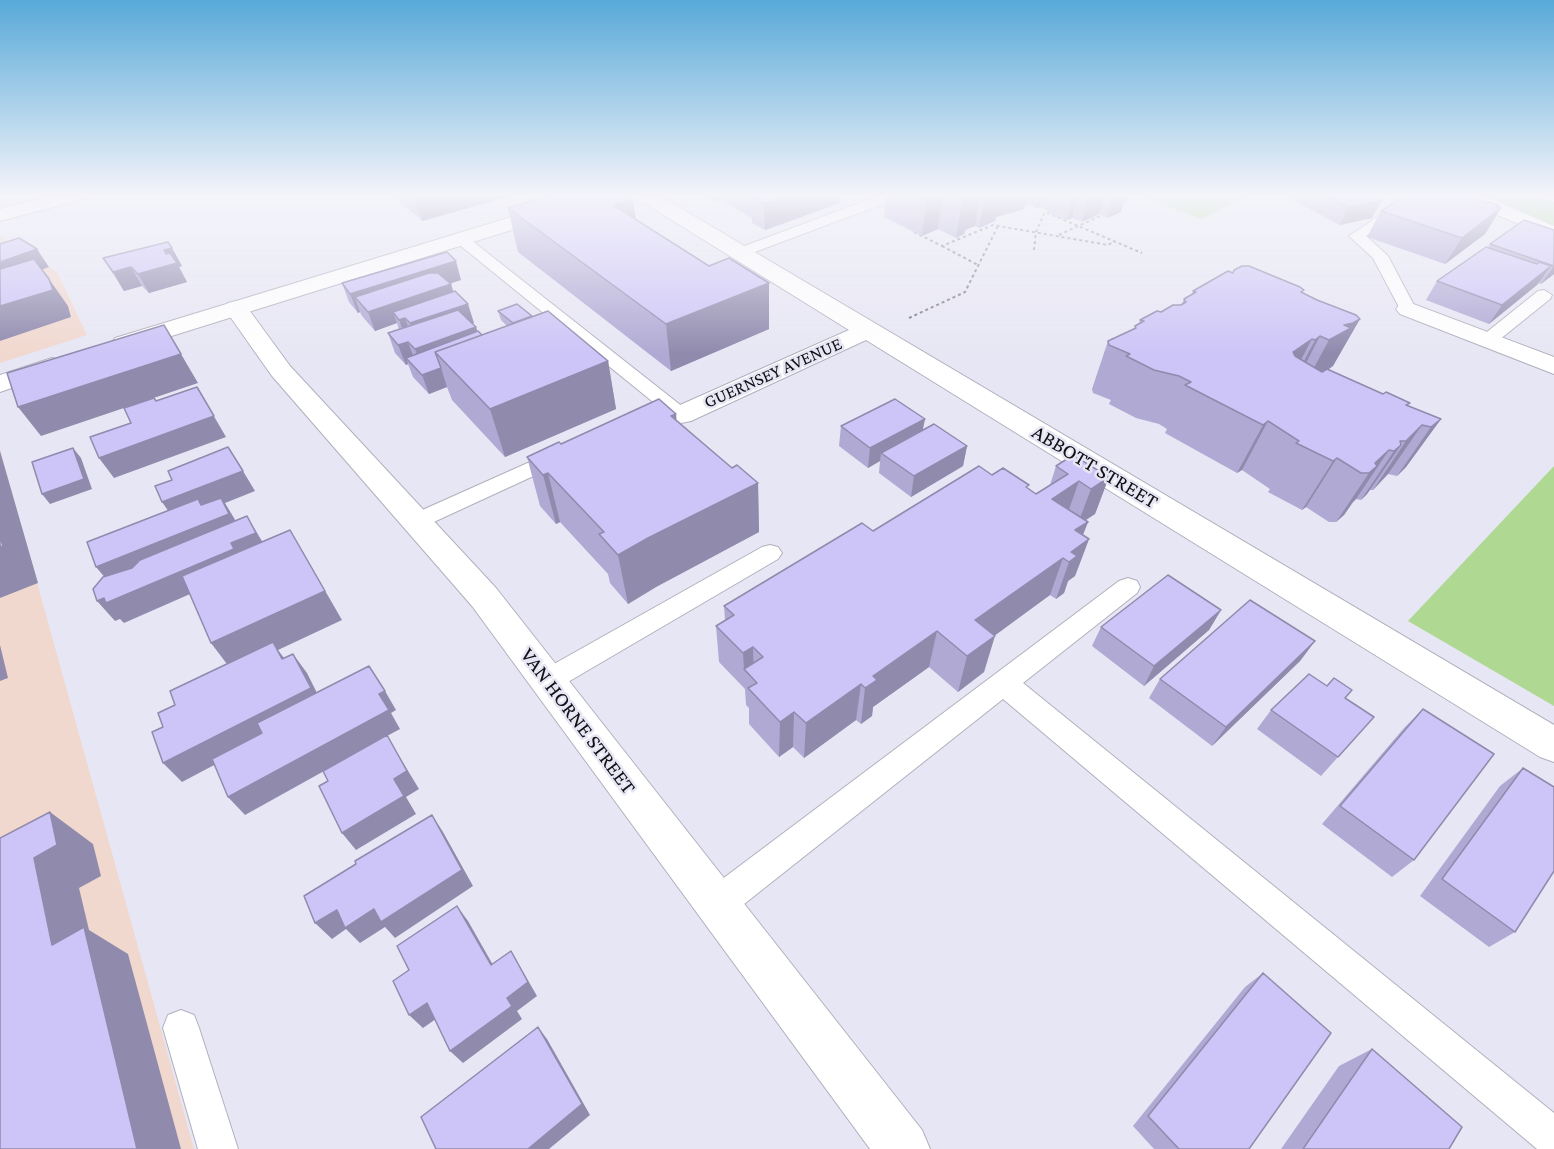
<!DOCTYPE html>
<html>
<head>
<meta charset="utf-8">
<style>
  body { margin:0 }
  canvas { display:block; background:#e7e6f4 }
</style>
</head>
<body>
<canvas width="1554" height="1149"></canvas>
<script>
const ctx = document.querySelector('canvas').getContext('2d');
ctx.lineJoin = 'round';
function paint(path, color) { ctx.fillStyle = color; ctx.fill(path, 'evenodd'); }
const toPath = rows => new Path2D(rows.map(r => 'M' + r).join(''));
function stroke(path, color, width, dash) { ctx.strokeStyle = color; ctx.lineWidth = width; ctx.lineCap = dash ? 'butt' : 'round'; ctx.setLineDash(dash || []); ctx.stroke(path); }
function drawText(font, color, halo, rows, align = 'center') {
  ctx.font = font + ' "Crimson Pro",serif'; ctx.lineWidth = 5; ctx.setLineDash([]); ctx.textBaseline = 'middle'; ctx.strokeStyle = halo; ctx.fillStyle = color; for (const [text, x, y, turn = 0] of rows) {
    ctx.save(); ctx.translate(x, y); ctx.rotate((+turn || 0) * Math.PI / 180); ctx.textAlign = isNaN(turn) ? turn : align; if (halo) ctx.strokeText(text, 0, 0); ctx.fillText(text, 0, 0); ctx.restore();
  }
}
paint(toPath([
  [0,236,57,272,87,335,0,363],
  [0,449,194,1149,0,1149]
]), '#f1d8cf');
paint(toPath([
  [1134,193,1254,193,1201,219],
  [1477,193,1533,193,1554,199,1554,225],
  [1554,466,1554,706,1408,621]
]), '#afd893');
const lane = toPath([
  [886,193,906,193,904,196,744,256,734,256,731,253,734,250,886,193],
  [1413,193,1430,193,1366,236,1388,256,1416,309,1414,313,1408,314,1402,313,1400,309,1373,258,1349,236,1413,193],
  [461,234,466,236,688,411,691,415,688,419,674,419,456,242,453,239,461,234],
  [1544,290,1552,295,1550,299,1494,344,1482,344,1479,340,1482,336,1538,291,1544,290],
  [559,449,566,451,569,456,566,461,425,526,417,529,409,526,406,521,409,516,559,449],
  [770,545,778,547,782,553,778,559,556,689,547,692,538,689,534,681,538,673,762,547,770,545],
  [1128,578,1137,581,1140,587,1137,593,1023,683,1554,1113,1554,1149,1537,1149,1003,699,729,916,717,920,705,916,701,904,705,892,1119,581,1128,578],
  [181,1010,194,1015,199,1028,238,1149,198,1149,163,1028,168,1015,181,1010]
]);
const street = toPath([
  [62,193,93,193,91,197,0,221,0,209,62,193],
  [626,193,652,193,660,196,1554,725,1554,762,1540,757,866,340,691,421,681,423,671,421,667,415,671,409,849,330,646,204,628,197,626,193],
  [1453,193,1478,193,1554,226,1554,239,1455,197,1453,193],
  [1535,193,1554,193,1554,202,1537,197,1535,193],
  [236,301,244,303,290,366,496,588,922,1130,930,1149,870,1149,472,606,272,376,224,308,228,303,236,301],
  [1408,302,1554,357,1554,374,1400,314,1396,309,1400,304,1408,302]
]);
const secondary = toPath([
  [590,193,619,193,617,197,133,348,124,350,115,348,112,343,115,338,590,193],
  [52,358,61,361,65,366,61,371,0,392,0,375,52,358]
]);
stroke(lane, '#b1b0bd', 2);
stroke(street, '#b1b0bd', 2);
stroke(secondary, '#b1b0bd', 2);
stroke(toPath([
  [914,232,942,246,993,225,1108,245,1115,241],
  [1059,235,1102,215],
  [942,246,978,265],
  [1034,250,1036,232,1045,212,1142,253],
  [909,318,965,292,998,226]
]), '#7c7b85', 2, [3, 3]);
paint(lane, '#fff');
paint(street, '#fff');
paint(secondary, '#fff');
paint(toPath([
  [390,193,521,193,422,221],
  [702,193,840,193,840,203,765,230,752,223,752,218,721,200,717,202],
  [886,193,1129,193,1126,202,1123,203,1121,212,1107,218,1099,214,1082,222,1072,218,1067,220,1055,216,1040,207,1036,208,1026,204,1025,205,1024,209,996,217,995,221,979,228,975,226,965,230,964,234,956,238,938,229,922,236,884,217],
  [1284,193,1367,193,1382,200,1372,218,1340,225,1283,195],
  [633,199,636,219,709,266,769,329,671,371,518,252,508,208],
  [1497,207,1501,208,1485,234,1445,264,1367,237,1381,211],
  [1554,230,1554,274,1541,284,1539,283,1489,324,1426,300,1437,281,1488,247,1490,244],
  [172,248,182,266,179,267,187,282,149,293,142,286,124,291,103,258],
  [1233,273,1303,293,1317,300,1356,315,1333,366,1328,369,1408,406,1441,419,1406,467,1397,476,1388,474,1373,490,1370,490,1367,494,1361,500,1356,499,1353,502,1344,515,1336,522,1329,522,1306,507,1302,510,1268,492,1270,489,1242,470,1237,473,1165,433,1167,429,1159,424,1136,418,1109,404,1111,400,1093,393,1092,389,1108,341,1134,329,1135,326,1139,324,1140,320,1181,305,1184,299,1192,294,1193,291],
  [461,280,450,283,453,292,474,323,472,323,476,327,477,332,482,335,507,326,501,320,498,311,532,316,608,361,616,409,505,457,452,400,447,387,429,394,413,377,408,364,406,365,395,353,388,333,399,330,397,323,375,331,362,316,360,312,358,313,349,302,342,283],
  [677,420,732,468,758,483,759,532,656,587,628,604,610,583,608,574,560,522,556,524,540,506,527,457,561,444],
  [841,426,923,431,967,446,963,466,911,497,879,473,880,461,868,468,839,446],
  [1056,466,1109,477,1095,514,1085,520,1088,522,1083,535,1089,539,1075,576,1068,581,1064,593,1056,599,1050,595,994,635,984,672,958,692,929,667,873,707,872,716,861,724,856,720,804,758,793,747,779,757,749,724,749,708,746,705,745,689,719,662,716,626,725,620,724,606,873,531,992,475,1028,489,1036,494,1050,485],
  [1221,610,1209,630,1144,686,1092,646,1101,627],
  [1315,641,1300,661,1212,746,1149,698,1160,679],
  [1423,709,1414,860,1392,877,1322,824,1404,728],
  [1271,710,1338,757,1321,776,1257,729],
  [1523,768,1515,932,1489,947,1420,896,1500,786],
  [1263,973,1249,1149,1154,1149,1133,1126,1245,987],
  [1372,1049,1449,1149,1281,1149,1339,1066]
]), '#b0a9d4');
paint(toPath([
  [413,193,521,193,422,221],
  [716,193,721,193,721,200,717,202],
  [797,193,840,193,840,203,765,230,764,204],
  [927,193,943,193,938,229,922,236],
  [966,193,980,193,975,226,965,230,964,234,956,238,963,195],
  [985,193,1029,193,1026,204,1025,205,1024,209,996,217,995,221,979,228],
  [1040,193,1043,193,1040,207,1036,208],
  [1074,193,1078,193,1072,218,1067,220],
  [1089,193,1105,193,1099,214,1082,222],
  [1114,193,1129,193,1126,202,1123,203,1121,212,1107,218],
  [633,199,638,242,613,205],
  [1382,200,1372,218,1340,225,1348,207],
  [1499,205,1493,215,1501,208,1485,234,1445,264,1462,238],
  [172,248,182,266,179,267,187,282,149,293,138,274,164,250],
  [37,249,49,267,0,285,0,262],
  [456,261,461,280,366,310,355,297,360,312,358,313,350,294],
  [1551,266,1537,285,1489,324,1502,305],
  [1554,266,1554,274,1541,284],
  [131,267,142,286,124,291,113,272],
  [49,279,68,306,71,317,0,341,0,306],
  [769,283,769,329,671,371,666,324],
  [451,284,457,303,405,318,412,337,406,339,399,320,393,312,397,323,375,331,368,312],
  [468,304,474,323,417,343,410,323],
  [1360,319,1333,366,1303,388,1329,340,1344,325],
  [476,327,481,346,435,352,422,368,415,349],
  [1320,336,1295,384,1290,388,1315,340],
  [1312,339,1287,386,1293,352],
  [408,342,415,361,406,358,408,364,406,365,398,345],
  [181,354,198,383,41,436,18,407],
  [608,361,616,409,505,457,490,409],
  [441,368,447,387,429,394,422,375],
  [197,387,226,437,114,478,99,458],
  [676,414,681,462,671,416],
  [925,419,921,439,881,453,880,461,868,468,870,448],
  [1441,419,1406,467,1397,476,1431,427],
  [1268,421,1242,470,1237,473,1263,425],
  [1422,425,1388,474,1373,490,1406,441],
  [1401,445,1367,494,1361,500,1394,451],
  [967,446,963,466,911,497,914,476],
  [73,448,81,458,92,489,50,504,42,494],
  [1389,450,1356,499,1353,502,1344,515,1336,522,1369,473,1375,463],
  [0,451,38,583,0,598],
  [1337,458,1306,507,1302,510,1333,461],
  [243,471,255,491,225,503,234,518,242,534,113,587,96,567,176,522,162,502],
  [548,473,560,522,556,524,543,475],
  [1109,477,1095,514,1077,526,1091,489],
  [1079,481,1066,518,1052,499],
  [758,483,759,532,656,587,628,604,618,555,648,538],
  [247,516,269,553,247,569,124,623,120,619,115,621,97,601,231,543],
  [1088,522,1078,547,1089,539,1075,576,1068,581,1064,593,1056,599,1069,562,1075,530],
  [290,530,342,620,278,650,287,662,233,672,211,643],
  [1063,558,1050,595,967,656,975,620],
  [1221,610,1209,630,1144,686,1154,666],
  [937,631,929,667,873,707,872,716,861,724,865,688,873,676],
  [995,636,984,672,958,692,967,656],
  [1315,641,1300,661,1212,746,1226,727],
  [0,645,8,678,0,681],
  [753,647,754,680,744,670,743,653],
  [293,654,307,673,324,707,182,782,163,763],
  [861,684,856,720,804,758,806,723],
  [385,691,396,710,391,713,400,729,387,736,419,789,406,797,416,814,356,850,342,833,394,779,387,736,245,815,228,797],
  [794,712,793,747,779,757,780,722],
  [50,812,93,844,101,876,79,888,89,930,128,954,181,1149,137,1149,52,945,34,858],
  [432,815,443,832,473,886,395,938,385,927,360,943,346,929,332,939,315,923,337,910],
  [457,906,468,921,501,979,491,965],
  [511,951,537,996,517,1011,522,1019,463,1063,450,1051,507,998],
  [427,1003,440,1016,423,1028,409,1015],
  [538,1027,547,1039,590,1115,549,1149,528,1149]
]), '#908aad');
const building = toPath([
  [559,193,624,193,633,199,613,205,709,266,729,258,769,283,666,324,508,208,559,193],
  [753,193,797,193,764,204,752,197,757,195,753,193],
  [1320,193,1367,193,1382,200,1348,207,1320,193],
  [1409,193,1450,193,1499,205,1496,207,1501,208,1462,238,1381,211,1409,193],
  [1524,220,1554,230,1554,266,1490,244,1524,220],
  [19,238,37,249,0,262,0,244,19,238],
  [168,242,172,248,164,250,166,254,170,253,177,263,138,274,131,267,113,272,103,258,168,242],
  [1486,247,1537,264,1539,262,1551,266,1502,305,1437,281,1486,247],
  [447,252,456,261,350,294,342,283,447,252],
  [34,259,49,279,53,290,0,306,0,269,34,259],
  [1242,266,1249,266,1300,287,1304,290,1301,292,1317,300,1356,315,1360,319,1353,323,1344,325,1351,328,1329,340,1320,336,1315,340,1312,339,1293,352,1295,356,1322,372,1327,369,1383,394,1386,392,1410,403,1406,405,1441,419,1431,427,1422,425,1406,441,1400,441,1401,445,1394,451,1389,450,1375,463,1377,466,1369,473,1361,473,1337,458,1333,461,1296,443,1299,441,1268,421,1263,425,1185,385,1191,382,1179,376,1154,370,1126,356,1130,354,1109,345,1108,341,1136,328,1135,326,1144,321,1140,320,1157,311,1161,312,1173,305,1181,305,1186,302,1184,299,1196,292,1193,291,1228,271,1233,273,1234,270,1242,266],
  [429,273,438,273,451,284,368,312,355,297,429,273],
  [455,291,468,304,410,323,405,318,399,320,393,312,455,291],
  [517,304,532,316,513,323,498,311,517,304],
  [458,310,476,327,415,349,408,342,398,345,388,333,458,310],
  [548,311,608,361,490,409,435,352,548,311],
  [164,325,181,354,18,407,7,373,164,325],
  [478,331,482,335,435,352,441,368,422,375,406,358,478,331],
  [197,387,214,416,99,458,90,437,131,423,124,408,154,398,156,401,197,387],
  [659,399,676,414,671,416,732,468,737,465,758,483,648,538,618,555,599,534,604,532,548,473,543,475,527,457,559,442,561,444,659,399],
  [895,399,925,419,870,448,841,426,895,399],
  [934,424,967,446,914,476,881,453,934,424],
  [228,447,243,471,162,502,155,486,172,480,168,471,228,447],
  [73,448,84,479,42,494,32,462,73,448],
  [1073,455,1109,477,1091,489,1079,481,1052,499,1088,522,1075,530,1089,539,1071,552,1077,556,1069,562,1063,558,975,620,995,636,967,656,937,631,873,676,877,680,865,688,861,684,806,723,794,712,780,722,748,688,757,683,744,669,763,657,753,647,743,653,716,626,734,615,724,606,862,523,873,531,979,466,992,475,1003,468,1029,485,1026,487,1036,494,1068,474,1056,466,1073,455],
  [221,498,229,514,96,567,87,542,198,499,201,505,221,498],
  [247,516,256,533,231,543,234,549,106,603,104,598,97,601,93,589,103,577,132,568,140,560,247,516],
  [290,530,325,591,211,643,182,576,290,530],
  [0,536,3,546,0,547,0,536],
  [1168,575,1221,610,1154,666,1101,627,1168,575],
  [1250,600,1315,641,1226,727,1160,679,1250,600],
  [273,642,282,659,293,654,311,688,163,763,152,732,163,727,158,713,175,705,170,691,273,642],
  [369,666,385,691,379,694,389,710,228,797,212,759,262,733,257,723,369,666],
  [1309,674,1327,686,1334,678,1352,690,1345,698,1374,717,1338,757,1271,710,1309,674],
  [1423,709,1494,754,1414,860,1340,806,1423,709],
  [387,735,407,771,394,779,404,796,342,833,319,786,328,781,323,771,387,735],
  [1523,768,1554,787,1554,871,1515,932,1442,879,1523,768],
  [50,812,57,845,34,858,52,945,84,927,137,1149,0,1149,0,838,50,812],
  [432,815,462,870,381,922,374,909,345,928,337,910,315,923,304,896,356,864,355,861,432,815],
  [457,906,491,965,511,951,528,982,507,998,512,1006,450,1051,427,1003,409,1015,393,981,409,970,397,946,457,906],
  [1263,973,1331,1033,1249,1149,1179,1149,1148,1116,1263,973],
  [538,1027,582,1104,528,1149,436,1149,421,1117,538,1027],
  [1372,1049,1462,1127,1449,1149,1303,1149,1372,1049]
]);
paint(building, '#cdc5f7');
stroke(building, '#908aad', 1.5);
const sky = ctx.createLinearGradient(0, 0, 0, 354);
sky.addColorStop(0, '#58a9d8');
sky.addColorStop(0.55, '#f4f4fa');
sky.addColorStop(1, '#f4f4fa00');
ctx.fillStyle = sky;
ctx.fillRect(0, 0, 1554, 354);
drawText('18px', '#100f14', '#e7e6f4', [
  ["GUERNSEY AVENUE",773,373,-24]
]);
drawText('21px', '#100f14', '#e7e6f4', [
  ["ABBOTT STREET",1095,467,31],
  ["VAN HORNE STREET",578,721,53]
]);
</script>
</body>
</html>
